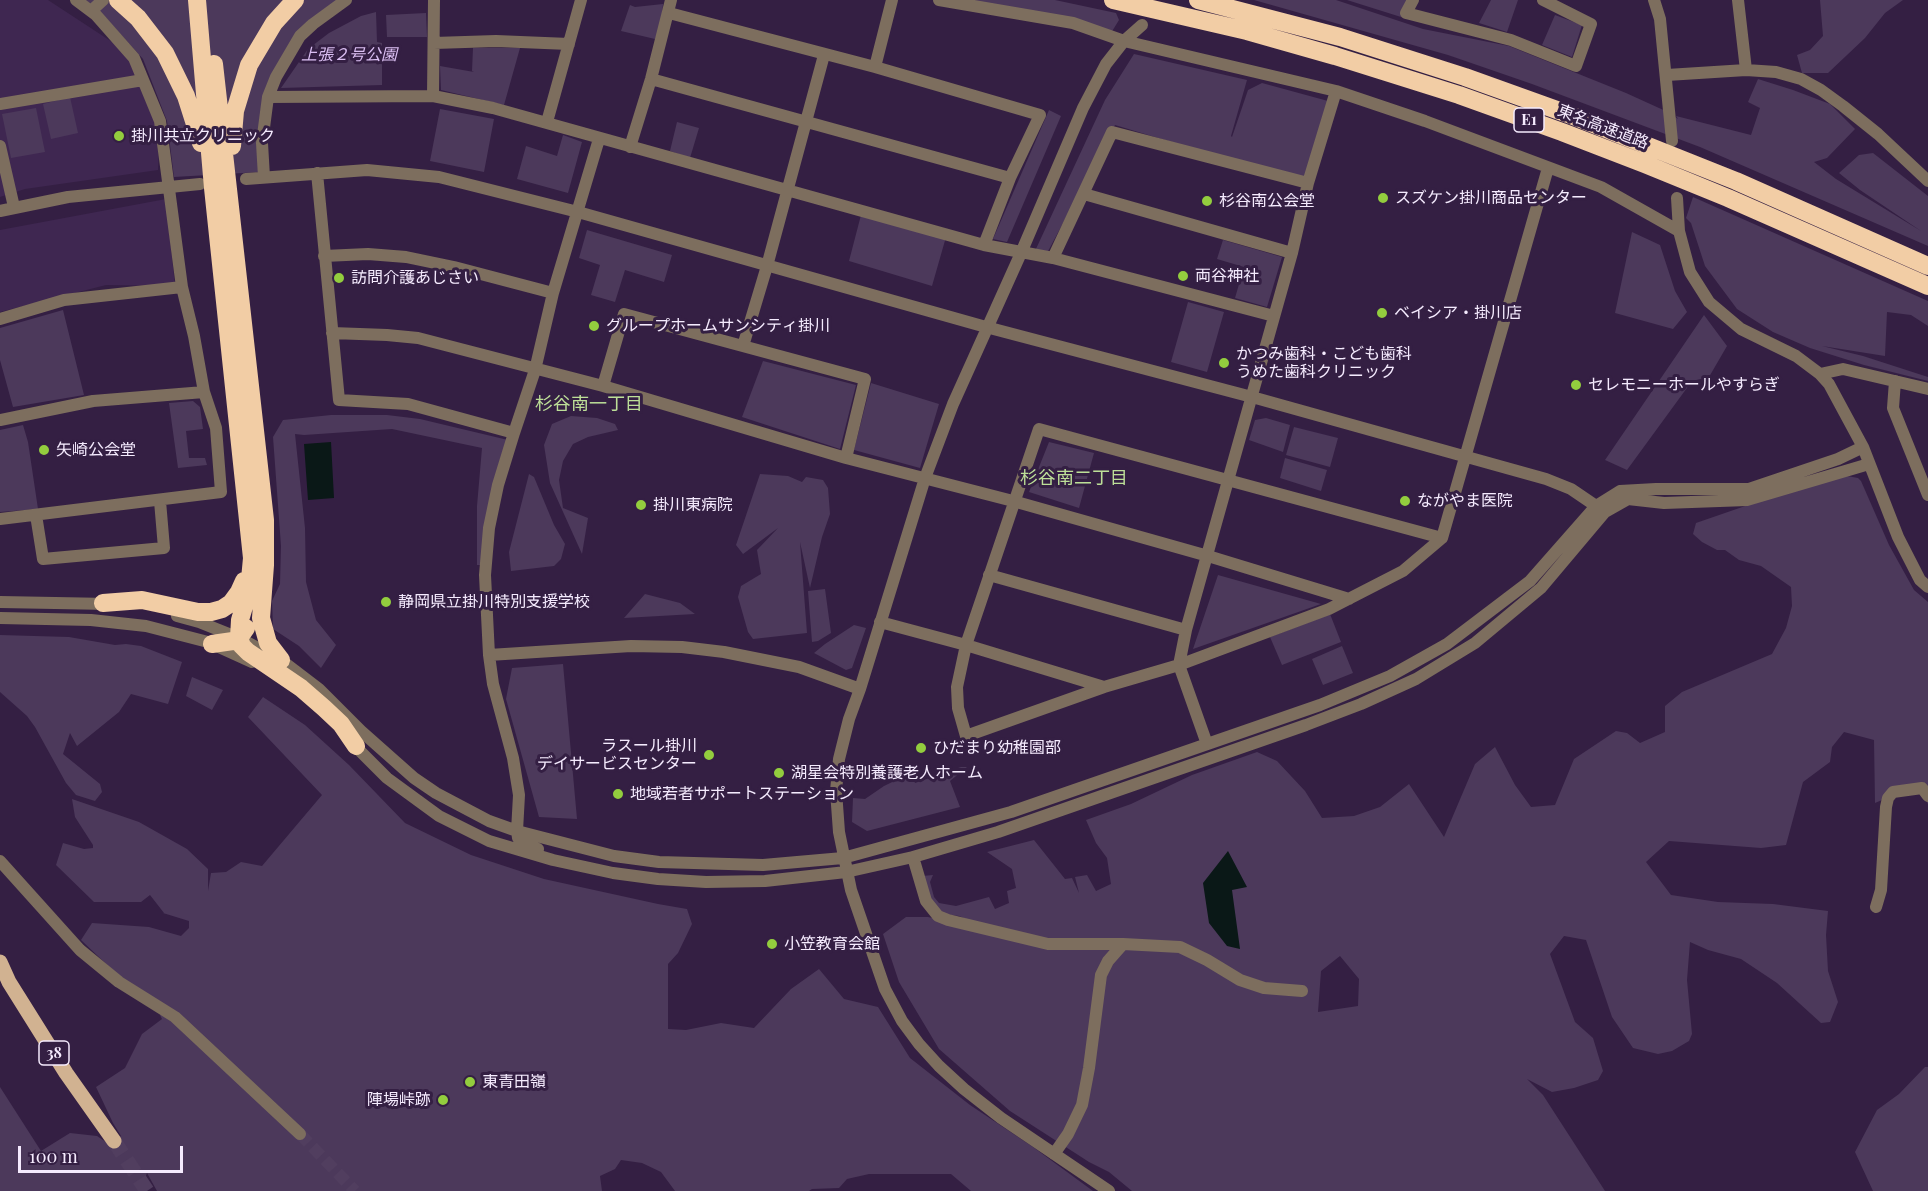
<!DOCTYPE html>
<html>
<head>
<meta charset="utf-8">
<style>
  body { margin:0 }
  #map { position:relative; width:1928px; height:1191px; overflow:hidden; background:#341f43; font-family:"Playfair Display",serif }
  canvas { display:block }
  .scale { position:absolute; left:18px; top:1146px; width:165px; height:27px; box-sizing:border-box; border:3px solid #f5ebfe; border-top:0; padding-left:8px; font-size:18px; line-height:21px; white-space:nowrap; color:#f5ebfe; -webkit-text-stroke:4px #341f43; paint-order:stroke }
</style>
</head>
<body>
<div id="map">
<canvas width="1928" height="1191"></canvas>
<div class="scale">100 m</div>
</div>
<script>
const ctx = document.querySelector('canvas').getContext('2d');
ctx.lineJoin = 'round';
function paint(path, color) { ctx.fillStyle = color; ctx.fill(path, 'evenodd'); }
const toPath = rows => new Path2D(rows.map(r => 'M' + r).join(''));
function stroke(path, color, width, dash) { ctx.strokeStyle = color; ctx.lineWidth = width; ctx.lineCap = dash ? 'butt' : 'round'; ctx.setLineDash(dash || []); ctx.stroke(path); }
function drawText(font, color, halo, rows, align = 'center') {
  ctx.font = font + ' "Playfair Display","Noto Sans JP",serif'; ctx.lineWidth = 6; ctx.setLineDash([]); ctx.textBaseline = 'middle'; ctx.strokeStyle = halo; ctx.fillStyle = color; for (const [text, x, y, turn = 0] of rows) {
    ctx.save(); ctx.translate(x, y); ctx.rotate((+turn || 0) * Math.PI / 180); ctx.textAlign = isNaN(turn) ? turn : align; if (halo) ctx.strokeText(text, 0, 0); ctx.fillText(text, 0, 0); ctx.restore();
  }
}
paint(toPath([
  [0,0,48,0,132,55,160,121,158,170,25,189,0,197],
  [166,199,175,286,106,285,0,312,0,230]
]), '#3f2751');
paint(toPath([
  [85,0,339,0,305,26,263,96,260,172,174,177,167,121,143,59,98,9],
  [959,0,1055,0,1116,13,1119,20,1111,33],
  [1254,0,1336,0,1423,29,1509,46,1626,93,1670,113,1678,119,1676,116,1751,135,1760,108,1748,102,1758,79,1793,90,1830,104,1855,129,1827,158,1814,162,1836,179,1921,231,1860,190,1839,173,1859,155,1873,153,1928,196,1928,246,1700,147,1532,84,1448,55],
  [1347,0,1407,0,1401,17],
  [1491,0,1518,0,1507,32,1479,23],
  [1820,0,1903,0,1885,13,1865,38,1828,73,1802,73,1797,55,1810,50,1823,36],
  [663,4,661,25,655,39,621,31,630,5,635,7],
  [376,12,377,42,382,43,382,85,281,88,308,49,329,33,361,16],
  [426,13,427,37,387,37,386,15],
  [1555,15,1582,25,1572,57,1542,45],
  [473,48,520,48,504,105,441,90,440,66,474,72,472,71],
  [1134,54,1247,80,1231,136,1232,137,1248,90,1262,83,1328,101,1304,182,1115,125,1045,257,1035,251,1105,100],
  [70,97,78,133,51,139,43,104],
  [36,108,45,152,11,158,2,114],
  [440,109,494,119,484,172,430,161],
  [1049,110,1061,116,1007,242,993,239],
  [677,122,699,128,690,158,670,151],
  [563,135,582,142,568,193,517,179,526,146,557,156],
  [1693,197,1928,301,1928,326,1911,315,1887,312,1885,356,1822,346,1863,356,1928,377,1928,381,1864,365,1810,348,1773,332,1737,309,1705,266,1691,223,1686,218],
  [861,215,946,237,932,286,849,261],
  [587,230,672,255,664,282,625,270,615,302,591,295,600,265,579,258],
  [1632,232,1660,245,1675,291,1687,312,1673,329,1615,313],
  [1223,240,1282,257,1267,307,1235,298,1244,267,1217,259],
  [1188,302,1224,312,1207,372,1171,362],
  [63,310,84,395,13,407,0,360,0,328],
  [1704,315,1727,346,1709,377,1692,381,1627,470,1605,460],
  [763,361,856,385,840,449,742,417],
  [871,383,939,404,920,468,854,450],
  [193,401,200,407,203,429,186,431,189,458,205,458,207,465,178,468,169,403],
  [331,415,387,415,420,419,508,440,483,565,477,565,477,506,482,448,392,429,304,435,295,434,305,528,306,582,316,620,336,645,321,668,299,646,273,629,272,601,280,584,281,546,273,437,283,420],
  [571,416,597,418,615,424,618,430,588,437,573,444,563,461,559,480,563,508,588,518,582,554,550,483,544,445,552,424],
  [1266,418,1290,425,1283,452,1249,440,1255,420],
  [23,425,28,442,38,509,0,512,0,430],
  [1294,427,1338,438,1330,467,1286,455],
  [1049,442,1094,453,1079,508,1029,492],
  [1285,458,1327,470,1321,491,1280,478],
  [529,474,534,477,554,525,565,544,561,559,554,566,511,571,509,552],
  [760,474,788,476,802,482,806,477,823,480,828,488,830,514,822,537,810,588,800,542,807,633,753,639,748,632,738,597,741,586,761,574,757,550,778,528,743,554,736,545],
  [1847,476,1858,478,1861,481,1889,545,1914,590,1928,602,1928,804,1917,785,1875,803,1874,740,1844,732,1832,747,1830,762,1803,782,1786,845,1761,848,1669,841,1646,862,1671,895,1718,902,1773,904,1828,911,1826,935,1828,971,1838,1002,1830,1022,1821,1023,1777,983,1741,959,1708,950,1690,942,1687,980,1692,1034,1689,1041,1672,1051,1658,1054,1633,1048,1612,1017,1586,940,1564,936,1550,954,1575,1022,1593,1038,1603,1071,1598,1080,1574,1088,1552,1092,1527,1079,1543,1095,1605,1191,1132,1191,1109,1172,1089,1162,1010,1111,939,1049,899,982,883,934,906,917,928,917,994,931,959,916,944,914,932,908,922,876,933,875,930,882,934,897,939,903,956,906,989,897,995,909,1009,903,1007,891,1016,888,1012,869,987,852,1034,840,1065,879,1072,878,1079,893,1075,877,1087,875,1096,891,1111,884,1107,858,1096,843,1086,820,1131,804,1192,775,1257,752,1277,761,1305,791,1322,818,1354,816,1380,807,1409,784,1444,837,1475,764,1495,747,1515,785,1531,807,1555,805,1574,759,1616,731,1627,733,1640,743,1665,732,1665,706,1682,692,1772,654,1786,628,1792,606,1791,587,1761,566,1739,560,1725,550,1717,550,1702,542,1693,534,1696,523,1777,495],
  [1340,956,1359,979,1358,1006,1318,1012,1321,971],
  [1218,575,1321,604,1193,649],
  [825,589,831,633,818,641,812,642,808,591],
  [645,594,680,603,695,614,624,618],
  [1330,614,1341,642,1282,665,1270,637],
  [854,625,866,628,852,668,846,670,814,653,825,644],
  [0,635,69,637,115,645,126,644,141,646,182,662,168,704,131,694,119,712,77,746,70,733,63,754,100,784,102,792,95,801,76,795,66,783,35,727,27,716,0,692],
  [1342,646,1353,673,1323,685,1312,659],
  [563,664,577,819,539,817,506,699,512,668],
  [192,677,223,690,212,710,186,696],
  [263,697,305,725,349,765,405,823,471,855,544,879,658,904,687,909,692,924,678,953,668,964,668,1029,686,1030,721,1023,754,1028,791,989,819,969,844,999,878,1007,910,1058,970,1105,1033,1147,1093,1191,971,1191,951,1174,869,1174,847,1179,839,1188,812,1189,809,1191,675,1191,661,1172,642,1163,621,1160,615,1169,600,1176,602,1191,157,1191,147,1173,140,1191,0,1191,0,1087,41,1151,70,1133,97,1136,109,1144,121,1136,113,1123,96,1087,125,1068,142,1034,162,1019,160,1015,168,1009,122,979,81,940,92,923,149,927,181,936,189,928,189,921,163,913,164,913,150,895,141,902,94,902,56,865,63,843,84,849,93,848,93,845,75,817,72,799,139,822,187,849,208,869,208,891,211,873,226,872,241,862,262,866,322,795,248,717],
  [961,767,967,767,950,781,960,807,867,831,852,822,853,798,865,799,884,786,911,773,915,783],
  [1925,1067,1928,1067,1928,1191,1873,1191,1855,1152,1877,1110,1899,1094]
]), '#4c395b');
paint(toPath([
  [331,442,334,498,308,500,304,444],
  [1228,851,1247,887,1232,890,1240,949,1227,946,1209,923,1203,883]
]), '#0a1817');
stroke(toPath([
  [300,1134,355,1191]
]), '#513e5f', 12, [12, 6]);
stroke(toPath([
  [114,1141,147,1191]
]), '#513e5f', 15, [15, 8]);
stroke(toPath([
  [939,0,1073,23,1124,41,1336,91,1425,121,1601,187,1679,231],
  [1413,0,1406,13,1511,40,1576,66,1591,24,1543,0],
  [1654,0,1660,19,1672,141],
  [1738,0,1746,70],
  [91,11,103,0],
  [669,13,875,67,1040,115,1010,178,984,245],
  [434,43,496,41,569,44],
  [875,67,892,0],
  [1667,75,1746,70,1776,72,1801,79,1821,90,1843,106,1878,134,1928,181],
  [651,79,1010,178],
  [433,96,434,0],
  [268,97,433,96,493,108,984,245,1053,258,1274,316],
  [0,104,143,80],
  [547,122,581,0],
  [0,146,14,207],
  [630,147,651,79,671,0],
  [317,173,339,400,408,404,514,433,535,370,553,293,599,139],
  [264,177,262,143,268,97,276,77,300,36,313,24,346,0],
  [246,179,367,170,439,177,578,212,986,327,1252,397,1467,457,1546,479,1571,489,1596,506],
  [1084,194,1292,253],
  [1677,198,1679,231,1690,272,1709,302,1741,329,1796,356,1820,374,1829,384,1863,447,1898,537,1920,580,1928,587],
  [0,211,68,197,200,184],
  [324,256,368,254,406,257,454,267,553,293],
  [1053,258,1112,132,1308,183],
  [0,319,64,300,182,287],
  [332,333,387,335,418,338,603,386,846,458,1013,501,1208,556,1349,599],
  [743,346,767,266,824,55],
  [1820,374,1843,369,1928,389],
  [1895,381,1893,408,1928,495],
  [603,386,624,314,865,379,846,458],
  [0,420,93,401,204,392],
  [36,515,43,559,164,548,160,501],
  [0,519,221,492,216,428,204,392,194,336,182,287,160,121,134,58,96,15,76,0],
  [1442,538,1039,429,966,645,957,687,958,708,966,736,1104,687,1179,665,1329,609,1403,571,1442,538,1548,168],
  [989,575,1186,630],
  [0,602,110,604],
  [177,616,199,622,239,638,281,660,319,689,361,731,414,778,436,793,489,821,517,831,614,856,659,862,763,865,843,858,1011,812,1320,705,1390,676,1447,644,1530,581,1596,506,1620,491,1656,489,1749,489,1838,459,1863,447],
  [0,618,91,620,146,626,208,642,252,662],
  [880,622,966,645,1104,687],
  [489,655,485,575,489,528,498,485,514,433],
  [351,742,387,778,439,816,489,841,553,860,613,873,658,879,706,882,765,881,846,872,913,857,998,832,1306,725,1361,704,1416,679,1475,643,1541,588,1605,512,1628,499,1664,503,1747,500,1869,464],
  [1207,744,1179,665,1186,630,1292,253,1308,183,1336,91],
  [538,849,523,844,518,838,517,831,519,795,513,758,493,684,489,655,631,646,682,647,724,652,799,667,860,689],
  [913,857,926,901,938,916,948,920,1048,944,1123,944],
  [0,861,80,950,119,982,175,1017,300,1134],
  [1876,907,1881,890,1886,807,1888,798,1893,792,1922,788,1928,796],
  [1054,1154,1068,1134,1082,1105,1089,1068,1101,975,1108,961,1123,944,1180,947,1207,960,1240,980,1264,988,1302,991],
  [1109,1191,1001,1118,964,1089,939,1066,919,1044,902,1021,885,989,851,890,839,832,836,791,839,759,849,719,860,689,925,478,953,404,1021,253,1083,108,1106,64,1124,41,1142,25]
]), '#7d6e5e', 12);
stroke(toPath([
  [0,962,9,982,66,1073,114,1141]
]), '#d1b291', 15);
stroke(toPath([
  [118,0,138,18,165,53,186,96,201,143],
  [197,0,213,188,252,558,249,590,240,620,239,638,242,646,248,652,301,688,324,708,341,724,356,746],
  [1113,0,1247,31,1335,56,1459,95,1562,132,1645,164,1728,198,1928,286],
  [1198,0,1340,37,1465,77,1568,114,1736,181,1928,266],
  [214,64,265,520,265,565,261,618,268,643,281,660],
  [232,146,235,111,249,65,274,23,295,0],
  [103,603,142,600,198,612,211,612,222,609,231,603,239,592,244,581],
  [212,644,233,641,239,638,246,628]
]), '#f2cda5', 18);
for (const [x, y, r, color] of [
  [119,136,6,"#93cd3e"],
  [1383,198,6,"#93cd3e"],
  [1207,201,6,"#93cd3e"],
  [1183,276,6,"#93cd3e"],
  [339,278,6,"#93cd3e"],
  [1382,313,6,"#93cd3e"],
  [594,326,6,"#93cd3e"],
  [1224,363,6,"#93cd3e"],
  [1576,385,6,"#93cd3e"],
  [44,450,6,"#93cd3e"],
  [1405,501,6,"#93cd3e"],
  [641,505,6,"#93cd3e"],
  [386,602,6,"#93cd3e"],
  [921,748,6,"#93cd3e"],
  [709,755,6,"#93cd3e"],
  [779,773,6,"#93cd3e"],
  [618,794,6,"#93cd3e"],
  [772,944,6,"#93cd3e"],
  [470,1082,6,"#93cd3e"],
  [443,1100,6,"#93cd3e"]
]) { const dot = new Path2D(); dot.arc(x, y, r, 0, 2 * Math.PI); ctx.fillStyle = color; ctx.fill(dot); stroke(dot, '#341f43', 2); }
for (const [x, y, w] of [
  [1529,120,30],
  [54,1053,30]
]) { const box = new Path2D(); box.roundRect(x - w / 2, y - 12, w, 24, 4.5); ctx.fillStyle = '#341f43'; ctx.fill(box); stroke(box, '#f5ebfe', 1.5); }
drawText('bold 15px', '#f5ebfe', null, [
  ["E1",1529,120],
  ["38",54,1053]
]);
drawText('italic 16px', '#dbbff3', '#341f43', [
  ["上張２号公園",349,55]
]);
drawText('16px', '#f5ebfe', '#341f43', [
  ["東名高速道路",1603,127,21]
]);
drawText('16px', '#f5ebfe', '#341f43', [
  ["掛川共立クリニック",131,136],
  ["スズケン掛川商品センター",1395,198],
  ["杉谷南公会堂",1219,201],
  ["両谷神社",1195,276],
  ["訪問介護あじさい",351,278],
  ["ベイシア・掛川店",1394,313],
  ["グループホームサンシティ掛川",606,326],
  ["かつみ歯科・こども歯科",1236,354],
  ["うめた歯科クリニック",1236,372],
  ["セレモニーホールやすらぎ",1588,385],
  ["矢崎公会堂",56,450],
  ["ながやま医院",1417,501],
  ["掛川東病院",653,505],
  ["静岡県立掛川特別支援学校",398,602],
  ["ラスール掛川",697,746,"right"],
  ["デイサービスセンター",697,764,"right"],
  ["ひだまり幼稚園部",933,748],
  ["湖星会特別養護老人ホーム",791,773],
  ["地域若者サポートステーション",630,794],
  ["小笠教育会館",784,944],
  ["東青田嶺",482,1082],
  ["陣場峠跡",431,1100,"right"]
], 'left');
drawText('18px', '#bddf98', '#341f43', [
  ["杉谷南一丁目",589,404],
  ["杉谷南二丁目",1074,478]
]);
</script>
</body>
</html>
